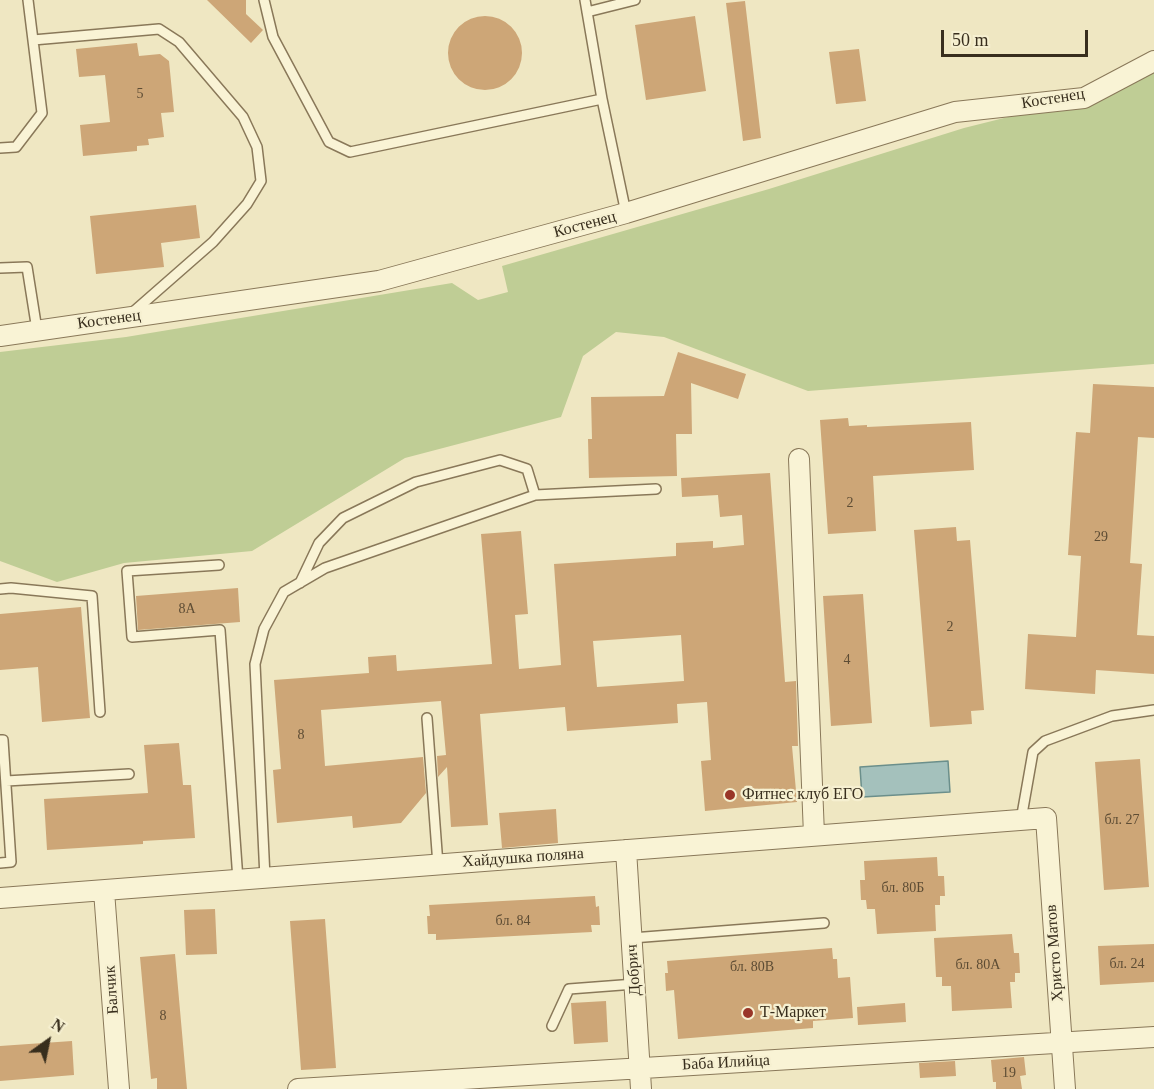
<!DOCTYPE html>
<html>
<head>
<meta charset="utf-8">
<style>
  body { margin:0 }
  #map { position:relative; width:1154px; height:1089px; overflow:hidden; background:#efe7c2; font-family:"Times New Roman",serif }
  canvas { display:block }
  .north { position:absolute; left:18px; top:1011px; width:60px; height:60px; -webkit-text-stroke:4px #f6f0d1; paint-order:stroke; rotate:33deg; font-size:16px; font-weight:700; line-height:24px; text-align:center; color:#382e1d }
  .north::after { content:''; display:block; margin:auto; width:21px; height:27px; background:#382e1d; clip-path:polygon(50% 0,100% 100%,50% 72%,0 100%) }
  .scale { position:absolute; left:941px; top:30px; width:147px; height:27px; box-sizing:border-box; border:3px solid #382e1d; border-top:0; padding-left:8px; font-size:18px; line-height:21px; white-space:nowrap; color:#382e1d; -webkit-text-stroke:4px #f6f0d1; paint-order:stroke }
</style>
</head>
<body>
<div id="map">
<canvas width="1154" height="1089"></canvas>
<div class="north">N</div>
<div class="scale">50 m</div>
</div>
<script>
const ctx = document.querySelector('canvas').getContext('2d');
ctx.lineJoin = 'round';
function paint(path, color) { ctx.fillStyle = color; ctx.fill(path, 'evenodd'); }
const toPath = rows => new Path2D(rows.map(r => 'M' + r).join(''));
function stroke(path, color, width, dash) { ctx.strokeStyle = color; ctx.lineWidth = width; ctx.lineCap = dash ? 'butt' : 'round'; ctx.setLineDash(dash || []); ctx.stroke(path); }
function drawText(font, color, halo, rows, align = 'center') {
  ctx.font = font + ' "Times New Roman",serif'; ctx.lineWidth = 4.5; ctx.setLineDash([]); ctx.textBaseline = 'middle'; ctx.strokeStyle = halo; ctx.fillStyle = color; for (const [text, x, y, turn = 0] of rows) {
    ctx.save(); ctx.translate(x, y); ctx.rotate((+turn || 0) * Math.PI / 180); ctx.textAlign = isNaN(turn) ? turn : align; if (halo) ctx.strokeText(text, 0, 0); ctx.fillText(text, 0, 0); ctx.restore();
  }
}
paint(toPath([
  [1154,61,1154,364,808,391,664,337,616,332,583,356,561,417,405,458,252,551,124,563,57,582,0,561,0,352,126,337,452,283,478,300,508,292,502,266,769,189,964,128,1084,98]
]), '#bfcd95');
const water = toPath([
  [948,761,950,792,862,797,860,767,948,761]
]);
paint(water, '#a4c1bc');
stroke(water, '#6b8f8b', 1.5);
paint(toPath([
  [207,0,246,0,246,14,263,30,251,43],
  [745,1,761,138,743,141,726,3],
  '448 53a37 37 0 1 1 74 0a37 37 0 1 1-74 0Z',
  [695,16,706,91,646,100,635,25],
  [137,43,139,56,160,54,169,61,174,112,161,113,164,137,148,139,149,145,137,146,137,151,83,156,80,125,110,122,105,75,79,77,76,49],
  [859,49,866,101,836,104,829,52],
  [196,205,200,238,161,243,164,267,96,274,90,216],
  [678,352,746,374,738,399,691,383,692,434,676,434,677,476,589,478,588,439,592,439,591,397,664,396],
  [1093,384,1154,387,1154,438,1138,437,1130,563,1142,564,1137,635,1154,636,1154,674,1096,670,1095,694,1025,689,1028,634,1076,637,1081,556,1068,555,1076,432,1090,433],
  [848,418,849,426,867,425,867,427,971,422,974,470,873,476,876,531,828,534,820,420],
  [770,473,785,682,796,681,798,746,792,746,797,802,705,811,701,761,711,760,707,702,677,704,678,723,567,731,565,707,480,714,488,825,451,827,447,767,438,777,437,756,446,755,441,701,321,710,325,766,423,757,426,793,401,823,353,828,352,816,277,823,273,770,281,769,274,680,369,673,368,657,396,655,397,671,492,664,481,534,521,531,528,614,515,615,519,669,561,665,554,564,676,556,676,543,713,541,713,548,744,545,742,515,720,517,718,495,682,497,681,478],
  [681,635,684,681,597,687,593,641],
  [956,527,957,541,970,540,984,710,971,711,972,724,930,727,914,530],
  [238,588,240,622,138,630,136,596],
  [863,594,872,723,831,726,823,596],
  [81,607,90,718,42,722,38,667,0,670,0,614],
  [179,743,183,785,191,785,195,838,143,841,143,844,47,850,44,799,148,793,144,745],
  [1140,759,1149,887,1104,890,1095,762],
  [556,809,558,843,502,848,499,813],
  [937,857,938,876,944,876,945,896,940,896,940,905,935,905,936,931,877,934,875,909,867,909,866,900,861,900,860,880,865,880,864,861],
  [595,896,596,907,599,906,600,925,591,925,592,932,436,940,436,934,428,934,427,916,430,916,429,905],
  [215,909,217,954,186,955,184,910],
  [325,919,336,1068,301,1070,290,921],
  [1012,934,1014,953,1019,953,1020,973,1015,973,1015,982,1010,982,1012,1008,952,1011,951,986,942,986,942,977,936,977,934,938],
  [1154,944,1154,982,1100,985,1098,946],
  [832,948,833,959,837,959,838,978,850,977,853,1018,813,1021,813,1028,678,1039,674,990,666,991,665,973,668,973,667,961],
  [175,954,187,1089,157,1089,157,1078,151,1079,140,957],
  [606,1001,608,1042,574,1044,571,1003],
  [905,1003,906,1022,858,1025,857,1007],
  [72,1041,74,1075,0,1081,0,1046],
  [1024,1057,1026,1075,1020,1076,1022,1089,996,1089,996,1082,993,1082,991,1060],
  [955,1061,956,1076,920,1078,919,1063]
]), '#cda677');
const service = toPath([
  [264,0,273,37,329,142,350,152,602,99],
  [585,0,602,99,626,213],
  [587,12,635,0],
  [33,40,159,29,179,42,243,117,257,147,261,181,247,204,213,242,132,313],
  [0,148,16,147,42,113,28,0],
  [0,268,27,267,37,330],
  [219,565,127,571,132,637,220,630,238,880],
  [300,583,319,543,343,518,416,482,500,460,527,469,535,495],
  [0,589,11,588,92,596,100,712],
  [427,718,438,865],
  [0,740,3,740,11,862,0,863],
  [6,781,129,774],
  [1021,820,1033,752,1045,741,1112,716,1154,710],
  [265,878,255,664,264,629,284,592,325,568,535,495,656,489],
  [632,938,824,923],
  [552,1026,569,989,635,984]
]);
const minor = toPath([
  [0,336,379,281,626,213,955,112,1084,98,1154,61],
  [799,459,814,835],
  [626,850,641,1089],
  [104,891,119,1089],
  [0,898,1046,818,1065,1089],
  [298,1089,1154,1037]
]);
stroke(service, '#897859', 12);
stroke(minor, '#897859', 22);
stroke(service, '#f9f3d5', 9);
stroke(minor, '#f9f3d5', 20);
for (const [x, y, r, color] of [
  [730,795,6,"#993628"],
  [748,1013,6,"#993628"]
]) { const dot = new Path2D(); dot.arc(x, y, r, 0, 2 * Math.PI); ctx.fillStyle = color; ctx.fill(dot); stroke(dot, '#f6f0d1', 2); }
drawText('14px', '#5d4c34', null, [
  ["5",140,94],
  ["2",850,503],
  ["29",1101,537],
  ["8A",187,609],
  ["2",950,627],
  ["4",847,660],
  ["8",301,735],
  ["бл. 27",1122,820],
  ["бл. 80Б",903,888],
  ["бл. 84",513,921],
  ["бл. 24",1127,964],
  ["бл. 80А",978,965],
  ["бл. 80В",752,967],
  ["8",163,1016],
  ["19",1009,1073]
]);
drawText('16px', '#382e1d', '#f6f0d1', [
  ["Костенец",1053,99,-9],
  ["Костенец",585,225,-15],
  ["Костенец",109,320,-8],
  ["Хайдушка поляна",523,858,-4],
  ["Христо Матов",1055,953,-94],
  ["Добрич",634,970,-94],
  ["Балчик",112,990,-94],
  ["Баба Илийца",726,1063,-3]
]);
drawText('16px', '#382e1d', '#f6f0d1', [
  ["Фитнес клуб ЕГО",742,795],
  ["Т-Маркет",760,1013]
], 'left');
</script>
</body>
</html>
